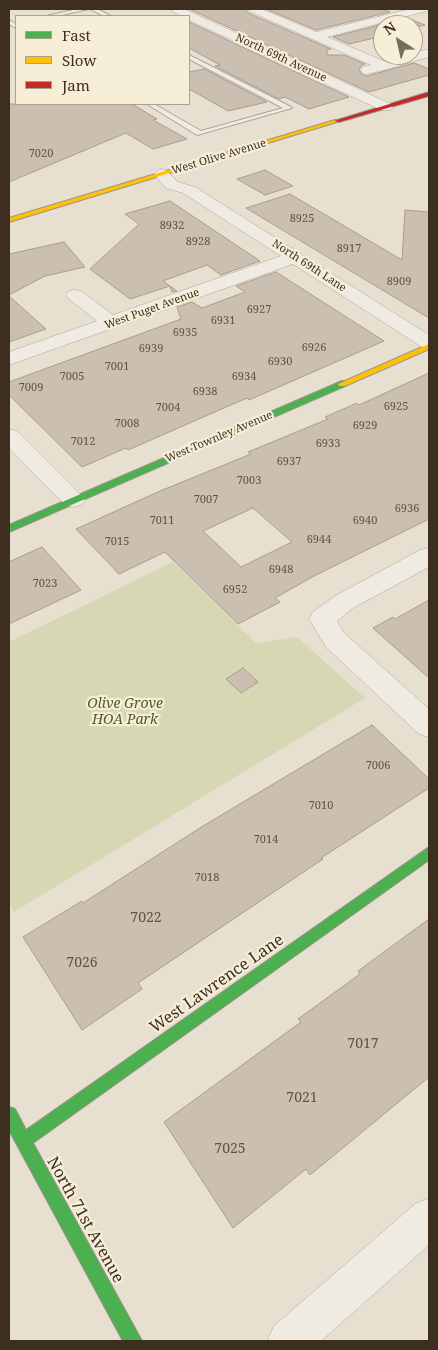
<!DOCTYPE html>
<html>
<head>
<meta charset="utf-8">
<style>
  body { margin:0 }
  #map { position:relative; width:438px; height:1350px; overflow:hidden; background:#e7e0d1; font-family:"Noto Serif",serif }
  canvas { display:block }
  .frame { position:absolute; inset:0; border:10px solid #3d2e20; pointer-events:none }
  .legend { position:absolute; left:15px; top:15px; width:175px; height:90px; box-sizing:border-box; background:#f7eed8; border:1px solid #ada18e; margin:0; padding:6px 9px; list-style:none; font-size:15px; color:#3d2e20 }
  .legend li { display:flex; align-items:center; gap:10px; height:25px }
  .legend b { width:25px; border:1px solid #ada18e }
  .north { position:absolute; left:373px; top:15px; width:50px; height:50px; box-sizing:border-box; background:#f7eed8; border:1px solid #ada18e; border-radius:50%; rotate:325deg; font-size:14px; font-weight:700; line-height:20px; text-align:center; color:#3d2e20 }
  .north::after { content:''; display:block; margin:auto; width:18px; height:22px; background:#786c5e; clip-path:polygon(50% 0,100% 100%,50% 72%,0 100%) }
</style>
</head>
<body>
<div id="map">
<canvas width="438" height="1350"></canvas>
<div class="frame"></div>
<ul class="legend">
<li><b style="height:6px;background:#4caf50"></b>Fast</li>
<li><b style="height:6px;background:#ffc107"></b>Slow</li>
<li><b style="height:6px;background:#c62828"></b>Jam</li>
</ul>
<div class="north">N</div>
</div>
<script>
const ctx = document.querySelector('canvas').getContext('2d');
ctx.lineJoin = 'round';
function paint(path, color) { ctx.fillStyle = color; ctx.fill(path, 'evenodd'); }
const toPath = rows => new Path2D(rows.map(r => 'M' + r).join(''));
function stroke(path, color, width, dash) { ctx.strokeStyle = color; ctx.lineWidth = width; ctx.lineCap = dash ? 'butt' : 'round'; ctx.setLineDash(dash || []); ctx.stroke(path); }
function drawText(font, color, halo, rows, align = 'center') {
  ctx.font = font + ' "Noto Serif",serif'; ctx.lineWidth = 4.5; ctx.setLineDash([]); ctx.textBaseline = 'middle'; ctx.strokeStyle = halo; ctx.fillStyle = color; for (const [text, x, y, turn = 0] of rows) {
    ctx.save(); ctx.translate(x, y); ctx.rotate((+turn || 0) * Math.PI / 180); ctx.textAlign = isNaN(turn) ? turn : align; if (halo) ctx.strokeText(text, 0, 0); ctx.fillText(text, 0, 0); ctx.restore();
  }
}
paint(toPath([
  [173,562,256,643,297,637,365,698,14,912,9,903,9,684,11,675,9,672,9,642]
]), '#d6d7b3');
const building = toPath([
  [189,9,245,9,248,13,331,49,327,50,327,55,344,55,365,64,362,65,359,69,362,75,367,76,414,63,429,69,429,75,369,92,189,9],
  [266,9,382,9,390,12,316,30,266,9],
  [407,18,425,25,413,28,413,25,383,25,383,36,349,44,333,37,407,18],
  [189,22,349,97,309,109,285,97,279,99,215,66,220,65,189,48,189,22],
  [204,69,267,102,228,111,189,89,189,72,204,69],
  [9,104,132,104,157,119,153,120,187,139,153,149,126,133,9,182,9,104],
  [265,170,293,186,265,195,237,179,265,170],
  [290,194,402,260,405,210,429,212,429,318,246,208,290,194],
  [170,201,260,261,221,275,207,265,163,281,177,291,172,292,170,286,130,299,90,269,139,224,125,214,170,201],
  [64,242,85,267,45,276,9,295,9,254,64,242],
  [276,272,384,341,249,400,247,398,128,450,126,448,82,467,9,395,9,382,181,319,177,307,192,302,202,308,245,292,236,286,276,272],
  [9,296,46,329,9,342,9,296],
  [429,373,429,519,316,575,275,598,280,602,238,624,165,552,119,574,76,529,160,491,251,454,248,452,328,419,325,417,357,403,359,405,429,373],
  [253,508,292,542,241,567,203,531,253,508],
  [42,547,81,590,9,624,9,562,42,547],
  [429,600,429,678,373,628,393,617,395,619,429,600],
  [243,668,258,682,241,693,226,679,243,668],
  [372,725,429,779,429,788,321,858,323,859,138,983,142,989,82,1030,23,937,82,901,83,903,203,826,372,725],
  [429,919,429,1077,310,1175,306,1169,233,1228,164,1122,301,1022,298,1019,360,974,358,971,429,919]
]);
paint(building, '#cbbfb2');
stroke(building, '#a89c90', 1);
const lane = toPath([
  [78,9,89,9,57,16,46,16,78,9],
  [90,9,97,9,111,16,104,16,90,9],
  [9,20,16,24,16,28,9,24,9,20],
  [189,55,291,107,292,108,197,135,147,104,154,104,201,131,283,108,189,59,189,55]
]);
const street = toPath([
  [169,9,184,9,391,104,393,107,391,110,381,110,189,20,189,16,181,16,169,9],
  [247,9,262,9,316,32,410,9,428,9,427,11,327,37,384,61,429,49,429,57,384,70,367,74,362,73,361,70,362,67,371,65,249,11,247,9],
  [162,169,167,171,178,182,195,187,429,335,429,349,422,347,293,264,9,365,9,352,97,321,69,299,66,295,69,291,75,290,81,291,113,315,281,256,183,193,166,188,154,174,157,171,162,169],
  [9,429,17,431,81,495,85,500,81,505,73,507,65,505,9,448,9,429],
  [429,548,429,567,353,608,337,621,344,633,429,709,429,737,419,734,326,647,309,619,313,612,335,596,420,550,429,548],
  [429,1198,429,1245,321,1341,267,1341,274,1326,415,1204,429,1198]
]);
const fast = toPath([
  [342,381,345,382,345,386,9,532,9,525,342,381],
  [429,847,429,860,33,1143,142,1341,123,1341,9,1130,9,1107,15,1109,26,1130,429,847]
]);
const slow = toPath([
  [335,120,340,121,9,222,9,218,335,120],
  [429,344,429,349,345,386,339,386,338,384,429,344]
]);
const jam = toPath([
  [429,92,429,96,339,122,334,121,429,92]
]);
stroke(lane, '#ada599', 2);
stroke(street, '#ada599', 1);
stroke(fast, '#9c958a', 2);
stroke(slow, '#9c958a', 2);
stroke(jam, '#9c958a', 2);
paint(lane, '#efebe3');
paint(street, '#efebe3');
paint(fast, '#4caf50');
paint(slow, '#ffc107');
paint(jam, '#c62828');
drawText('11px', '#3d2e20', '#f7eed8', [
  ["North 69th Avenue",281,58,25],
  ["West Olive Avenue",219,157,-17],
  ["North 69th Lane",309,266,33],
  ["West Puget Avenue",152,309,-20],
  ["West Townley Avenue",219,437,-23]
]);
drawText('11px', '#605244', null, [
  ["7020",41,154],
  ["8925",302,219],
  ["8932",172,226],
  ["8928",198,242],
  ["8917",349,249],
  ["8909",399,282],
  ["6927",259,310],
  ["6931",223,321],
  ["6935",185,333],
  ["6926",314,348],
  ["6939",151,349],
  ["6930",280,362],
  ["7001",117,367],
  ["7005",72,377],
  ["6934",244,377],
  ["7009",31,388],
  ["6938",205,392],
  ["6925",396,407],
  ["7004",168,408],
  ["7008",127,424],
  ["6929",365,426],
  ["7012",83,442],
  ["6933",328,444],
  ["6937",289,462],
  ["7003",249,481],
  ["7007",206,500],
  ["6936",407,509],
  ["7011",162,521],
  ["6940",365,521],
  ["6944",319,540],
  ["7015",117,542],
  ["6948",281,570],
  ["7023",45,584],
  ["6952",235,590],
  ["7006",378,766],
  ["7010",321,806],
  ["7014",266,840],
  ["7018",207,878]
]);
drawText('italic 14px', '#4d5a26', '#f7eed8', [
  ["Olive Grove",125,704],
  ["HOA Park",125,720]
]);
drawText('14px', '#605244', null, [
  ["7022",146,918],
  ["7026",82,963],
  ["7017",363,1044],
  ["7021",302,1098],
  ["7025",230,1149]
]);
drawText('16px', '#3d2e20', '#f7eed8', [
  ["West Lawrence Lane",217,984,-35],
  ["North 71st Avenue",85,1220,61]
]);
</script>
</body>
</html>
